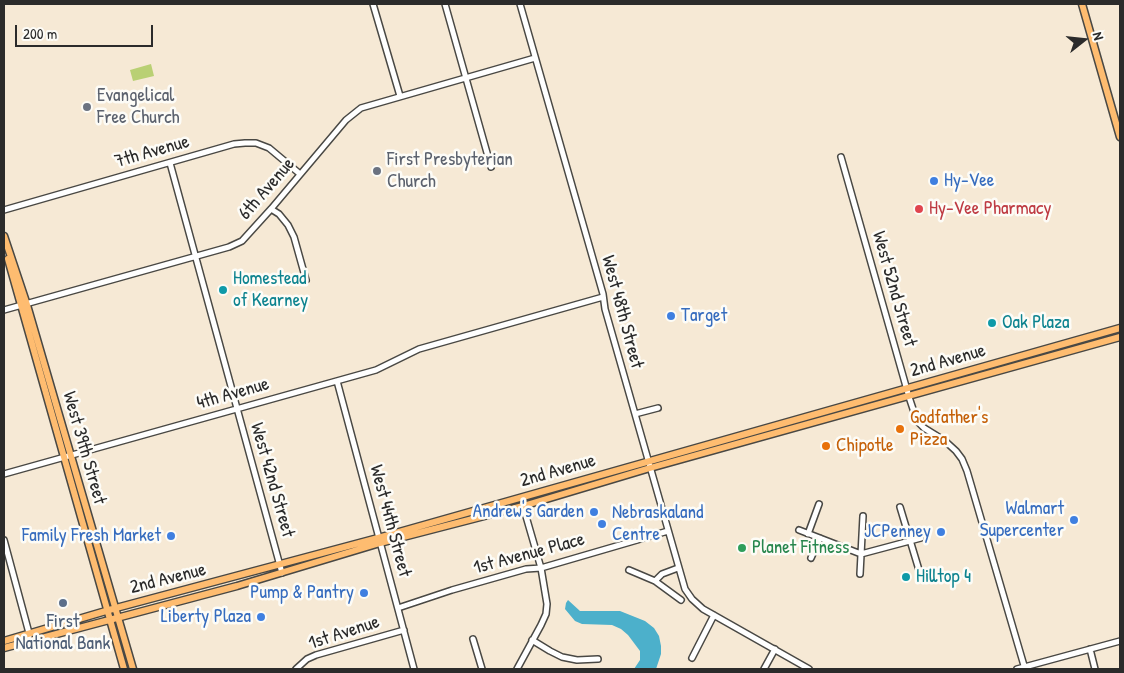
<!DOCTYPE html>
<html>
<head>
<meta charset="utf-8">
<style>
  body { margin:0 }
  #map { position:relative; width:1124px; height:673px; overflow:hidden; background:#f6e9d5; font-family:"Patrick Hand",sans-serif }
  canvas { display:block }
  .frame { position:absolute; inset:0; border:5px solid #2b2b2b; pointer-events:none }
  .north { position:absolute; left:1059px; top:15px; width:50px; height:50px; -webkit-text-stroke:4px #fdfcf7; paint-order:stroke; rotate:74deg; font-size:14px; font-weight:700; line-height:20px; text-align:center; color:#2b2b2b }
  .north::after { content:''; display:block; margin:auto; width:18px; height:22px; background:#2b2b2b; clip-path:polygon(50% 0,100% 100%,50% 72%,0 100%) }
  .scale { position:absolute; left:15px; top:25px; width:138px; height:22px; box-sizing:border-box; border:2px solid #2b2b2b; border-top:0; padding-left:6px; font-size:15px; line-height:18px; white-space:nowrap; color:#2b2b2b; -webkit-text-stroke:4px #fdfcf7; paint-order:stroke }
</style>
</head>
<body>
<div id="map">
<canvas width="1124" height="673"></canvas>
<div class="frame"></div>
<div class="north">N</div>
<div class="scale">200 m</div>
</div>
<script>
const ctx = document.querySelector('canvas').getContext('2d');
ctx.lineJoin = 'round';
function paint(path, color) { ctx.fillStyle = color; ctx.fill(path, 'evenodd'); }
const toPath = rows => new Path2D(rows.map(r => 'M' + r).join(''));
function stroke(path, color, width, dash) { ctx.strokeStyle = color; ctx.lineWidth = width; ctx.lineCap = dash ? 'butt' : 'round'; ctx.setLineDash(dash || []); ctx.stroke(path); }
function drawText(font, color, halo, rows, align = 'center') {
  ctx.font = font + ' "Patrick Hand",sans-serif'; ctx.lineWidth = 5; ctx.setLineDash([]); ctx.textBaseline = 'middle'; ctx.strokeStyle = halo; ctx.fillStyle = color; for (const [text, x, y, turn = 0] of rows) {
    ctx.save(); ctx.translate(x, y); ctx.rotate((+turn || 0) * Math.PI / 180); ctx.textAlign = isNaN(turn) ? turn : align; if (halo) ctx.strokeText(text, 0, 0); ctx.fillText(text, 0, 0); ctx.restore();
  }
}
paint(toPath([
  [151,64,154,76,133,81,130,70]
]), '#b9d074');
paint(toPath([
  [568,600,580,611,620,611,645,621,654,628,659,636,661,646,661,654,656,669,634,669,640,660,640,651,628,635,621,629,612,625,582,624,575,621,565,609,566,603]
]), '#4cb0cb');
const minor = toPath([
  [373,4,400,96],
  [445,4,491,167],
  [520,4,603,294,605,309,685,589,692,599,703,609,809,669],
  [841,157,909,397,917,421,924,428,945,441,956,451,962,459,967,471,1025,669],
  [170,163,282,573],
  [271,209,279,214,288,225,294,237,306,280],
  [4,210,234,144,245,143,256,143,269,148,300,174],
  [4,310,229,247,242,241,271,209,346,120,361,108,535,58],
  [337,381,414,669],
  [635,414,658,408],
  [4,474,376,370,419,349,603,297],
  [900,507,919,570],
  [799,530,861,554,921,538],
  [808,534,819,504],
  [4,540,29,633,29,636],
  [811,558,820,538],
  [629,570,655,581,681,600],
  [860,574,863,516],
  [655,581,662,574,678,568],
  [398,608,452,590,526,569,541,568,668,531],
  [473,639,482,669],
  [532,640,550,651,562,657,577,660,598,659],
  [1090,649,1095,669],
  [692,658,714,615],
  [296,669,307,659,316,655,404,630],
  [517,669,541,625,546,614,547,604,541,568,523,506],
  [764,669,775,649],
  [1017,669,1120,641]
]);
const major = toPath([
  [1082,4,1120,137],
  [4,236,27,305,133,669],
  [8,259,124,669],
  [4,641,116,608,378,538,1120,328],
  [4,648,237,586,380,543,523,506,650,468,1120,337]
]);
stroke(minor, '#494844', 8);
stroke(major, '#494844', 9);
stroke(minor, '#fff', 5);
stroke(major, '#febc70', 6);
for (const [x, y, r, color] of [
  [87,107,5,"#6b7280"],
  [377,171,5,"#6b7280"],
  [934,181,5,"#3f7fe0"],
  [919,209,5,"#e0444e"],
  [223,290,5,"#0f9aa8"],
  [671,316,5,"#3f7fe0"],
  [992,323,5,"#0f9aa8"],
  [900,429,5,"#e8710a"],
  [826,446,5,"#e8710a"],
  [594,512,5,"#3f7fe0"],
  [1074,520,5,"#3f7fe0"],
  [602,524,5,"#3f7fe0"],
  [941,532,5,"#3f7fe0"],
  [171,536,5,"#3f7fe0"],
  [742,548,5,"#2e9e5b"],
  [906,577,5,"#0f9aa8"],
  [364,593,5,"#3f7fe0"],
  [63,603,5,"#5c6f8a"],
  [261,617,5,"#3f7fe0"]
]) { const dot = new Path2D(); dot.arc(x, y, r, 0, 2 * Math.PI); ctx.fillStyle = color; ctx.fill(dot); stroke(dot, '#fdfcf7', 2); }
drawText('19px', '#5b616d', '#fdfcf7', [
  ["Evangelical",97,96],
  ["Free Church",97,118],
  ["First Presbyterian",387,160],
  ["Church",387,182]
], 'left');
drawText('19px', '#2b2b2b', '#fdfcf7', [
  ["7th Avenue",152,152,-16],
  ["6th Avenue",267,189,-49],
  ["West 52nd Street",894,289,74],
  ["West 48th Street",622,312,75],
  ["2nd Avenue",948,361,-16],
  ["4th Avenue",233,394,-16],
  ["West 39th Street",84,448,74],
  ["2nd Avenue",558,471,-16],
  ["West 42nd Street",272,480,74],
  ["West 44th Street",390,521,75],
  ["1st Avenue Place",529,554,-15],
  ["2nd Avenue",168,579,-14],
  ["1st Avenue",344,633,-18]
]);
drawText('19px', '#366cbe', '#fdfcf7', [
  ["Hy-Vee",944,181,"left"],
  ["Target",681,316,"left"],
  ["Walmart",1064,509],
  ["Supercenter",1064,531],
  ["Andrew's Garden",584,512],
  ["Nebraskaland",612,513,"left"],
  ["Centre",612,535,"left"],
  ["JCPenney",931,532],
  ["Family Fresh Market",161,536],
  ["Pump & Pantry",354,593],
  ["Liberty Plaza",251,617]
], 'right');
drawText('19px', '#be3a42', '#fdfcf7', [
  ["Hy-Vee Pharmacy",929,209]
], 'left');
drawText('19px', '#0d838f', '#fdfcf7', [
  ["Homestead",233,279],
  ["of Kearney",233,301],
  ["Oak Plaza",1002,323],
  ["Hilltop 4",916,577]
], 'left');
drawText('19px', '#c56008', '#fdfcf7', [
  ["Godfather's",910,418],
  ["Pizza",910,440],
  ["Chipotle",836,446]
], 'left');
drawText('19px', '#27864d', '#fdfcf7', [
  ["Planet Fitness",752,548]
], 'left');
drawText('19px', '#4e5e75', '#fdfcf7', [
  ["First",63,622],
  ["National Bank",63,644]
]);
</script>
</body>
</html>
